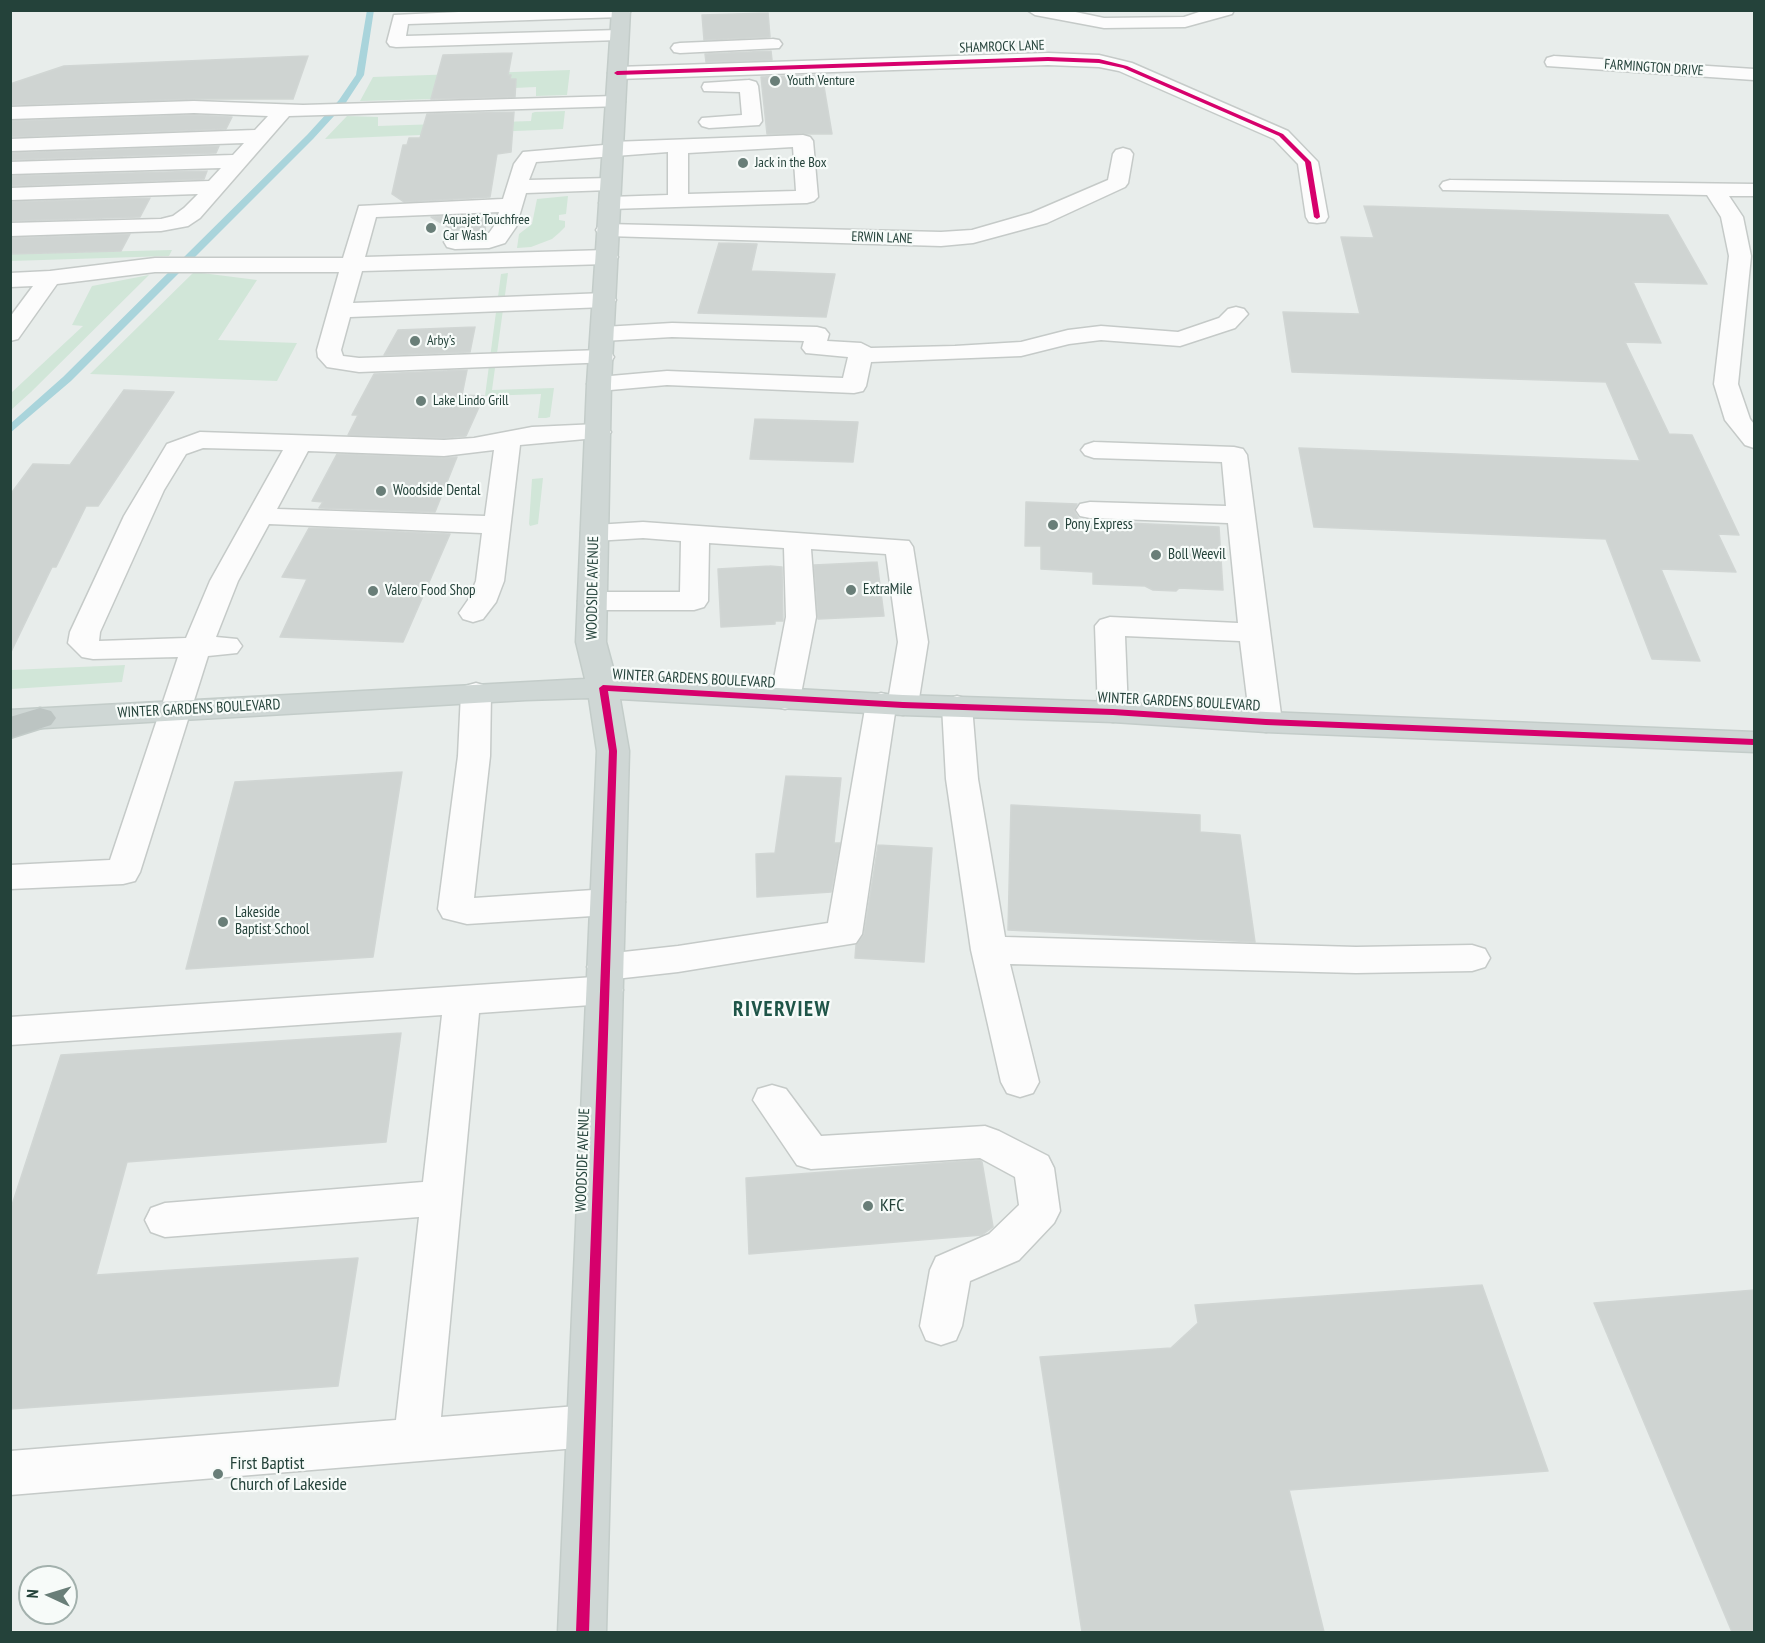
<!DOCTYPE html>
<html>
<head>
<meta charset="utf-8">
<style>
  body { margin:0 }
  #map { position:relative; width:1765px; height:1643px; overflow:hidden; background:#e8edeb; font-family:"PT Sans Narrow",sans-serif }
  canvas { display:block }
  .frame { position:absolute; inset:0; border:12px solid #24423a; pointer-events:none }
  .north { position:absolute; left:18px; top:1565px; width:60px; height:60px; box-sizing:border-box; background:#f7fbf9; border:2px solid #a3b1ad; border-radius:50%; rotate:274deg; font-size:16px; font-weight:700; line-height:24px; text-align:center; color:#24423a }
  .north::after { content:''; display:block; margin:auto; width:21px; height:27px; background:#697e78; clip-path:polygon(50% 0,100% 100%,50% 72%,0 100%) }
</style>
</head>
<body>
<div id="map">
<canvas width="1765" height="1643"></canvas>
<div class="frame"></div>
<div class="north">N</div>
</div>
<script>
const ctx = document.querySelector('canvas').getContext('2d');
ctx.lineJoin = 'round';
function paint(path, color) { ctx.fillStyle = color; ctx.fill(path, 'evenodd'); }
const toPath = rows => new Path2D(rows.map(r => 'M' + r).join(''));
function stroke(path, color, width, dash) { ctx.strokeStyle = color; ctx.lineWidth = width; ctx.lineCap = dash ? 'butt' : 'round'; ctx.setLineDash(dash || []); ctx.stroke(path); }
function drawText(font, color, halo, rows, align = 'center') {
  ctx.font = font + ' "PT Sans Narrow",sans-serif'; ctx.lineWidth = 4.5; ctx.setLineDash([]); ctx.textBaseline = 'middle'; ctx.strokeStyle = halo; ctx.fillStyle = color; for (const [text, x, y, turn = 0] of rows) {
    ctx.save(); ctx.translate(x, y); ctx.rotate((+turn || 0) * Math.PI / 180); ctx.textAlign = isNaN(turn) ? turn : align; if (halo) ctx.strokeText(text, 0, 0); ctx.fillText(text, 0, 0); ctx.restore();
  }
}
paint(toPath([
  [570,70,567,95,536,96,536,87,514,88,512,97,360,101,373,77],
  [565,111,563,129,325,139,347,116,378,117,378,126,531,121,532,113,535,112],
  [568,196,566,214,559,215,559,220,565,221,565,227,559,233,552,239,531,247,517,248,519,234,532,224,537,199],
  [172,250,169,256,11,261,10,254],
  [194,272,257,280,218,340,297,343,277,381,90,374],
  [508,273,492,390,554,388,550,417,546,418,538,418,541,394,485,396,501,274],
  [149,275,31,392,11,410,11,393,83,326,72,325,92,286],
  [543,478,538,524,530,526,529,524,532,479],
  [125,665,122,682,11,689,11,670]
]), '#d1e6d8');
paint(toPath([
  [367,10,374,10,364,75,345,104,313,139,71,381,10,433,10,424,63,377,307,135,339,100,356,75,367,10]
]), '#a9d4db');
const building = toPath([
  [768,13,770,37,704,40,702,15,768,13],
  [771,51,772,60,706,62,705,54,771,51],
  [512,53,508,75,511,75,510,79,516,79,515,97,431,99,443,55,512,53],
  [308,56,293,99,194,99,10,105,10,84,64,66,308,56],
  [822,75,832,134,767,134,761,77,822,75],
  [514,112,511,152,497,154,490,197,404,202,392,194,403,145,407,145,409,138,420,138,427,114,514,112],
  [194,115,232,117,226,129,10,137,10,121,194,115],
  [219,146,216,153,10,160,10,153,219,146],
  [207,171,204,179,10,186,10,176,207,171],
  [150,198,140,217,10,221,10,202,150,198],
  [1364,206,1668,215,1707,284,1633,282,1661,343,1625,342,1669,434,1692,435,1739,535,1718,534,1736,572,1661,569,1700,661,1652,659,1606,539,1314,527,1299,448,1640,461,1606,382,1292,372,1283,312,1360,314,1341,237,1374,238,1364,206],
  [487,215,485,231,458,233,431,217,487,215],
  [130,234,121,251,10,254,10,238,130,234],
  [719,243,757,244,751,271,835,274,826,317,698,313,719,243],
  [475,327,470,352,384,355,398,330,475,327],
  [467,370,462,395,484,396,466,436,444,438,348,435,358,415,352,415,374,374,467,370],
  [124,390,174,392,98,506,86,506,56,567,52,567,10,654,10,495,33,464,70,465,124,390],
  [755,419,858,422,853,462,750,459,755,419],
  [337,454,444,458,457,457,435,512,319,508,323,502,312,501,337,454],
  [1026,502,1077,504,1074,511,1080,521,1219,527,1223,590,1179,588,1176,591,1153,590,1145,586,1093,584,1093,572,1041,569,1041,546,1025,546,1026,502],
  [309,528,450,534,403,642,280,637,307,579,282,577,309,528],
  [877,562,884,616,818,619,814,565,877,562],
  [770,566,782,567,783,621,775,621,775,624,721,627,718,569,770,566],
  [402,772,373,957,186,969,235,782,402,772],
  [786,776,841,778,834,843,840,843,831,892,757,897,756,854,775,853,786,776],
  [1011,805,1200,815,1200,832,1240,835,1255,942,1008,930,1011,805],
  [878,845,932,848,924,962,855,958,856,945,864,934,878,845],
  [401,1033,386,1142,127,1162,96,1275,358,1258,338,1386,10,1409,10,1211,61,1055,401,1033],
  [980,1160,982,1162,993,1227,982,1235,749,1254,746,1178,980,1160],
  [1482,1285,1548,1471,1289,1490,1324,1632,1082,1632,1040,1357,1171,1348,1198,1323,1195,1305,1482,1285],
  [1755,1290,1755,1632,1732,1632,1594,1303,1755,1290]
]);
paint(building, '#cfd4d2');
stroke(building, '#d1d6d4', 1.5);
const minor = toPath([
  [502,10,630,12,627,16,621,17,408,24,406,36,619,30,625,31,628,35,625,39,619,40,396,47,390,46,387,42,394,15,502,10],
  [1027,10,1066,10,1104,18,1184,17,1205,10,1234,10,1232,14,1185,27,1104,28,1035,15,1027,10],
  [773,39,779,40,782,44,779,48,680,53,674,52,671,48,674,44,680,43,773,39],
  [1048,53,1099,55,1132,63,1288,131,1318,162,1328,217,1325,222,1317,223,1309,222,1306,217,1298,164,1274,139,1119,71,1099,67,1048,65,617,79,610,77,608,73,610,69,617,67,1048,53],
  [1554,56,1754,69,1754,80,1547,66,1545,62,1547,58,1554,56],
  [749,80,756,82,758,86,762,121,759,125,709,128,702,126,699,122,702,118,742,115,740,92,704,91,702,87,704,83,749,80],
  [615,96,622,98,625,102,622,106,289,116,200,218,188,226,161,231,10,236,10,223,161,219,173,216,184,208,198,194,10,200,10,188,209,181,221,168,10,174,10,162,233,155,244,143,10,151,10,139,255,130,268,116,194,113,10,119,10,107,194,101,303,105,615,96],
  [803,135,810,137,813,141,818,197,814,201,807,203,610,209,603,207,599,203,603,199,610,197,668,195,668,152,536,162,529,180,610,178,617,180,620,184,617,188,610,190,526,193,516,227,505,243,489,248,455,249,447,247,444,242,447,237,455,235,489,233,494,226,499,212,376,217,365,257,607,250,615,252,618,257,615,262,607,264,362,271,353,303,605,293,613,295,616,300,613,305,605,307,350,317,341,350,343,356,359,358,602,350,611,352,614,357,611,362,359,372,327,367,318,357,317,350,339,272,155,272,57,284,18,339,10,341,10,317,33,286,10,287,10,273,50,271,155,258,343,258,359,206,503,199,514,164,523,152,604,145,612,142,803,135],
  [793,147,796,191,688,194,688,153,793,147],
  [1123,148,1130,150,1133,154,1128,183,1125,187,1047,223,973,243,941,246,607,236,599,235,596,230,599,225,607,224,941,232,972,230,1031,213,1108,180,1113,154,1116,150,1123,148],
  [1450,180,1754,184,1754,196,1729,196,1743,217,1751,256,1738,384,1750,419,1754,424,1754,448,1745,445,1725,420,1714,384,1729,256,1721,217,1707,195,1443,190,1440,186,1443,182,1450,180],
  [1236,307,1244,309,1248,314,1235,328,1180,346,1101,340,1069,344,1021,356,871,362,866,386,863,391,854,393,667,385,599,391,590,389,587,384,590,379,599,377,667,371,843,378,848,357,806,353,802,348,804,341,672,337,603,341,595,339,591,334,595,329,603,327,672,323,817,327,825,329,829,334,827,341,861,343,871,348,955,346,1021,342,1068,330,1101,326,1178,332,1219,318,1228,309,1236,307],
  [598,424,607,427,611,432,607,437,520,445,504,581,496,602,483,619,473,622,463,619,459,613,468,600,476,581,482,533,269,524,238,581,216,637,237,639,242,646,237,653,208,656,140,872,135,881,123,884,10,889,10,865,110,860,178,657,93,659,82,657,68,643,70,632,124,516,167,444,200,432,444,440,474,438,532,427,598,424],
  [203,448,283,450,210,581,186,638,99,641,100,632,164,490,186,454,203,448],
  [494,450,485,516,277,509,308,451,444,456,494,450],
  [1094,442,1234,447,1243,449,1247,455,1282,722,1277,729,1266,732,1255,729,1250,722,1240,641,1125,636,1128,712,1124,719,1113,722,1102,719,1098,712,1095,626,1100,620,1110,617,1238,623,1228,523,1090,518,1080,516,1076,510,1080,504,1090,502,1226,506,1222,462,1094,458,1085,455,1081,450,1085,445,1094,442],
  [643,522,909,541,913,547,928,642,918,705,914,712,903,715,895,713,862,934,856,943,678,972,615,979,623,990,618,1000,605,1004,479,1013,441,1417,589,1405,605,1411,611,1426,605,1441,589,1447,10,1495,10,1451,396,1420,419,1217,165,1237,151,1232,145,1220,151,1208,165,1203,423,1182,442,1015,10,1045,10,1017,594,977,587,967,592,957,605,954,678,946,828,923,866,703,870,696,881,693,889,695,898,642,886,554,811,549,816,617,800,699,796,706,785,709,774,706,770,699,786,617,784,548,709,543,708,601,704,607,694,610,592,610,582,607,578,601,582,595,592,592,680,592,681,541,643,538,595,541,585,539,581,533,585,527,595,525,643,522],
  [476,683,487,686,491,693,490,756,474,898,608,889,620,893,625,902,620,911,608,915,467,924,443,918,438,909,458,756,461,693,465,686,476,683],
  [957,696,968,699,972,706,978,779,1005,937,1356,947,1472,945,1485,949,1490,958,1485,967,1472,971,1356,973,1010,964,1039,1082,1033,1093,1020,1097,1007,1093,1001,1082,971,950,946,779,942,706,946,699,957,696],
  [772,1085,786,1089,821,1136,985,1126,999,1131,1048,1156,1054,1168,1060,1211,1054,1223,1019,1260,970,1281,962,1326,956,1340,941,1345,926,1340,920,1326,930,1270,936,1257,989,1234,1019,1205,1015,1177,980,1158,811,1169,797,1165,753,1100,758,1089,772,1085]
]);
const major = toPath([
  [612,10,630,10,611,384,606,642,616,679,903,695,1113,702,1266,712,1754,732,1754,752,1266,732,1113,722,903,715,620,699,629,751,606,1632,558,1632,597,751,589,698,526,700,10,730,10,710,585,679,576,642,587,384,612,10]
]);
const highway = toPath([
  [40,708,51,711,56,718,51,725,10,738,10,717,40,708]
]);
stroke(minor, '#c5cac8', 3);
stroke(major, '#c3ccc9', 3);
stroke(highway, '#c3ccc9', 3);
paint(minor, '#fcfcfc');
paint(major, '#cfd7d5');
paint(highway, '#bcc4c2');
paint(toPath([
  [1048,57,1099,59,1127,66,1283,134,1311,162,1320,217,1317,219,1314,217,1305,162,1279,136,1123,68,1099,63,1048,61,617,75,614,73,617,71,1048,57],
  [603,685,903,702,1113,709,1266,719,1754,739,1754,745,1266,725,1113,715,903,708,608,691,617,751,589,1632,576,1632,609,751,599,688,603,685]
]), '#d6006c');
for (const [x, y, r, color] of [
  [775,81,6,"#697e78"],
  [743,163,6,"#697e78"],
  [431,228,6,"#697e78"],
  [415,341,6,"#697e78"],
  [421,401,6,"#697e78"],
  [381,491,6,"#697e78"],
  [1053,525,6,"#697e78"],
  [1156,555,6,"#697e78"],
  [851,590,6,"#697e78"],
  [373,591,6,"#697e78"],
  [223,922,6,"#697e78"],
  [868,1206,6,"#697e78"],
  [218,1474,6,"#697e78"]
]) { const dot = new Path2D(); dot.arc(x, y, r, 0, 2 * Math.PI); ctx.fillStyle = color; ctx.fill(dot); stroke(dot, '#f7fbf9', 2); }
drawText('14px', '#24423a', '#f7fbf9', [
  ["SHAMROCK LANE",1002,47,-2],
  ["FARMINGTON DRIVE",1654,68,4],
  ["ERWIN LANE",882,238,2]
]);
drawText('14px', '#24423a', '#f7fbf9', [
  ["Youth Venture",787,81],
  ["Jack in the Box",755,163],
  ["Aquajet Touchfree",443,220],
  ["Car Wash",443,236],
  ["Arby's",427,341],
  ["Lake Lindo Grill",433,401]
], 'left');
drawText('15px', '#24423a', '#f7fbf9', [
  ["Woodside Dental",393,491],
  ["Pony Express",1065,525],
  ["Boll Weevil",1168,555],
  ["ExtraMile",863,590],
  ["Valero Food Shop",385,591],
  ["Lakeside",235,913],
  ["Baptist School",235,930]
], 'left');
drawText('15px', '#24423a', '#f7fbf9', [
  ["WOODSIDE AVENUE",593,588,-89],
  ["WINTER GARDENS BOULEVARD",694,679,3],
  ["WINTER GARDENS BOULEVARD",1179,702,3],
  ["WINTER GARDENS BOULEVARD",199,709,-3],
  ["WOODSIDE AVENUE",583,1160,-88]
]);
drawText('18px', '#24423a', '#f7fbf9', [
  ["KFC",880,1206],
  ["First Baptist",230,1464],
  ["Church of Lakeside",230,1485]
], 'left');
ctx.letterSpacing = '1.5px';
drawText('bold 21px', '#1f5548', '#f7fbf9', [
  ["RIVERVIEW",782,1010]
]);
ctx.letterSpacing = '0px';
</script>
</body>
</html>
